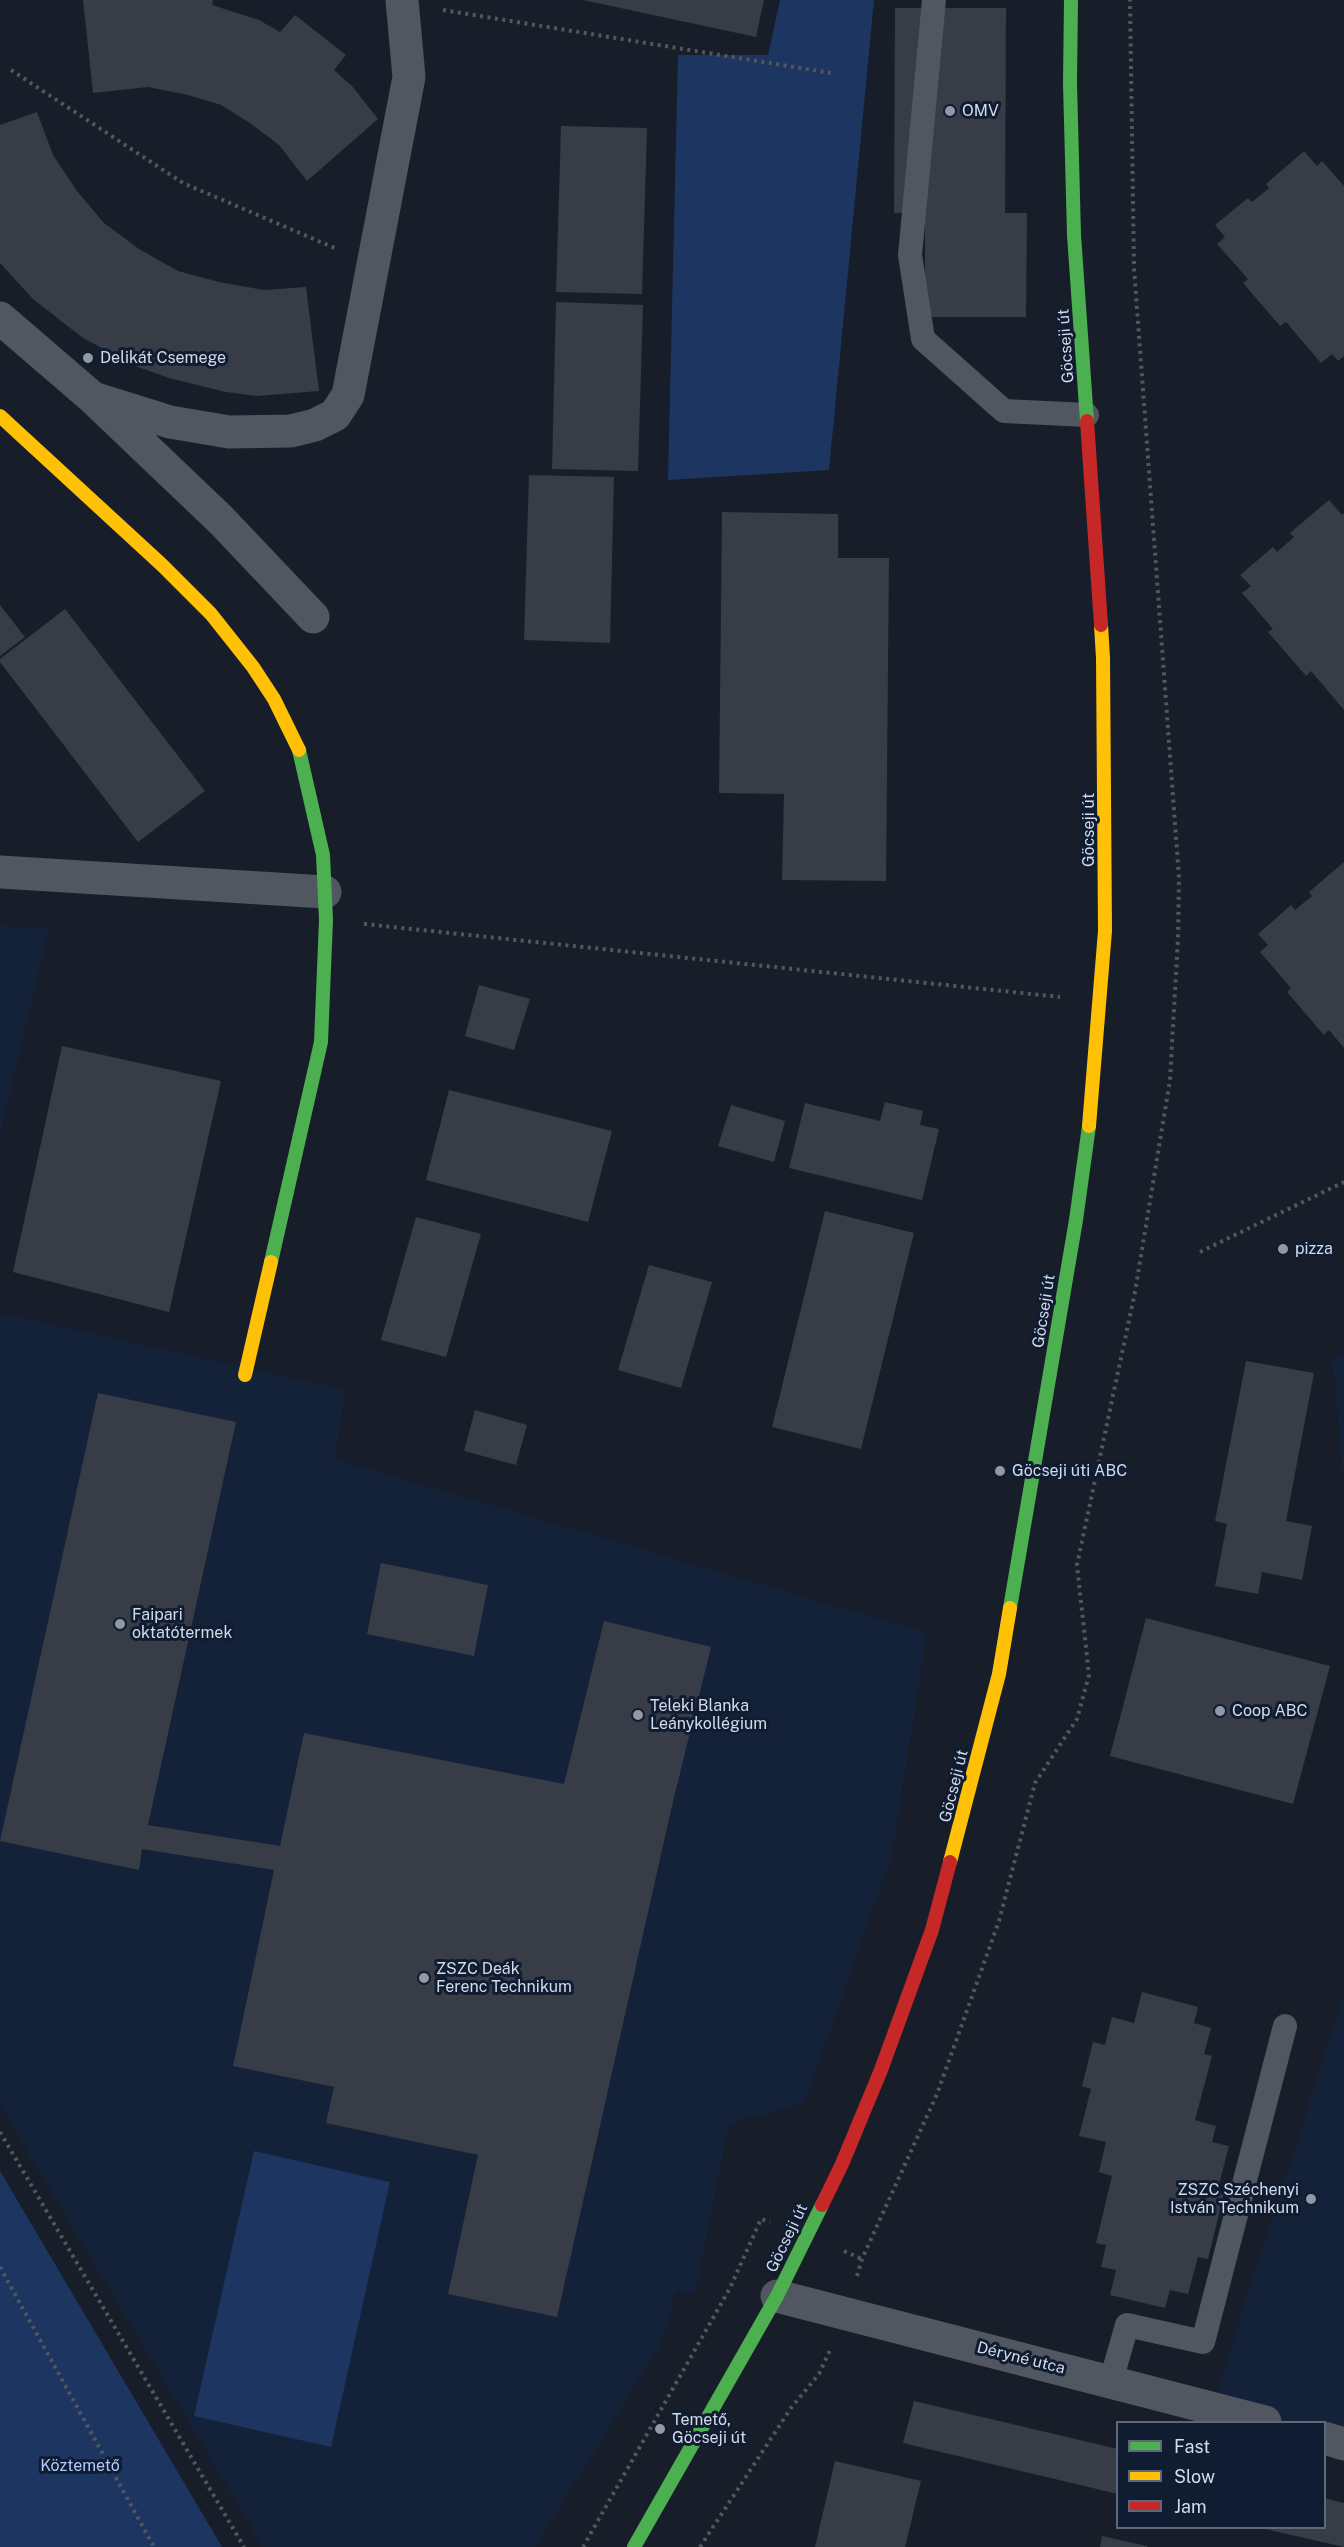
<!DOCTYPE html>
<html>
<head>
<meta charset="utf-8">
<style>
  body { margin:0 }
  #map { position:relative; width:1344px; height:2547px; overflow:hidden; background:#181e29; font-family:"Public Sans",sans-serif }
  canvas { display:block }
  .legend { position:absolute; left:1116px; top:2421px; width:210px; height:108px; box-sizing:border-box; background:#101c31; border:2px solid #5e687b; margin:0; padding:8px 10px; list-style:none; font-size:18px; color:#d3dbe9 }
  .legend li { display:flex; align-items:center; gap:12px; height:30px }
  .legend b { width:30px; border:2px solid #5e687b }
</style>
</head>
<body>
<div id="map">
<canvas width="1344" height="2547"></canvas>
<ul class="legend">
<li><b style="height:8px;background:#4caf50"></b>Fast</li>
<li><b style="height:8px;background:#ffc107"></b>Slow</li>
<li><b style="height:8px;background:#c62828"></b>Jam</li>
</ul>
</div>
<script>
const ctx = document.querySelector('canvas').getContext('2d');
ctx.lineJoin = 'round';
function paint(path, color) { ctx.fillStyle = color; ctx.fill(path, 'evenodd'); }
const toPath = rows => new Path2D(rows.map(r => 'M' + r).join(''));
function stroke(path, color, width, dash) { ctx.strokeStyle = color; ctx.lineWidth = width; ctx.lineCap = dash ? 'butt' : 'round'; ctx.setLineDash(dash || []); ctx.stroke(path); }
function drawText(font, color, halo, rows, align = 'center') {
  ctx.font = font + ' "Public Sans",sans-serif'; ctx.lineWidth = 6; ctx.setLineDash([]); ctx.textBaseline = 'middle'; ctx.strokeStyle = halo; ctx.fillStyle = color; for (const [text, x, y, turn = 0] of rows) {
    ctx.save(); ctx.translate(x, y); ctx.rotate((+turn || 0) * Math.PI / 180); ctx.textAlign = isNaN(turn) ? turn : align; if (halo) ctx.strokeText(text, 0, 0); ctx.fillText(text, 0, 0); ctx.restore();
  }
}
paint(toPath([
  [0,926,49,929,0,1133],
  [0,1313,346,1390,334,1459,927,1633,892,1854,805,2102,729,2124,694,2295,676,2291,660,2345,535,2547,263,2547,0,2105],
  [1344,1351,1344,1487,1333,1360],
  [1344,1995,1344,2436,1324,2422,1289,2422,1213,2404]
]), '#142239');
paint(toPath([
  [780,0,874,0,829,470,668,480,678,55,768,55],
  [254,2151,390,2182,331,2447,194,2416],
  [0,2171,222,2547,0,2547]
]), '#1c3561');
paint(toPath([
  [83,0,213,0,212,5,259,20,280,32,295,15,346,55,334,70,352,86,378,119,307,181,279,145,250,123,221,105,188,95,148,87,93,93],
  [583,0,764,0,756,37],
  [895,8,1006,8,1005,213,1027,213,1026,317,925,317,925,213,894,213],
  [37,112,53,155,77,191,104,223,139,249,178,271,219,282,264,290,306,287,319,391,257,396,226,392,169,378,138,367,83,338,33,299,0,263,0,125],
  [561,126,647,128,642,294,556,292],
  [1304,151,1317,166,1322,161,1344,186,1344,356,1338,361,1332,354,1321,363,1286,322,1280,326,1243,283,1248,279,1217,244,1225,237,1215,225,1248,198,1252,202,1269,188,1266,184],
  [556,302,643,305,638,471,552,469],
  [529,475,614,477,610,643,524,640],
  [1329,500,1342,515,1344,513,1344,710,1311,671,1306,676,1268,632,1273,629,1242,593,1251,586,1240,575,1273,547,1277,552,1294,537,1290,533],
  [722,512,838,514,838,558,889,558,886,881,782,880,784,794,719,793],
  [0,605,25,637,0,656],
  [65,609,205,791,138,842,0,662,0,659],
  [1344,862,1344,1048,1329,1030,1324,1035,1287,992,1291,988,1260,952,1268,945,1258,934,1291,905,1295,910,1312,896,1309,892],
  [479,985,530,999,514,1050,465,1036],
  [62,1046,221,1081,169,1312,13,1272],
  [449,1090,612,1131,588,1222,426,1180],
  [885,1102,923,1111,920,1125,939,1129,922,1200,789,1168,805,1103,880,1121],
  [731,1105,785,1121,774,1162,718,1146],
  [825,1211,914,1233,861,1449,772,1427],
  [416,1217,481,1234,446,1357,381,1340],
  [649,1265,712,1282,681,1388,618,1370],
  [1246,1361,1314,1373,1286,1521,1312,1526,1302,1580,1262,1572,1258,1594,1215,1586,1227,1524,1215,1521],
  [98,1393,236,1422,148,1825,280,1846,304,1733,564,1784,604,1621,711,1647,671,1810,557,2317,448,2294,478,2155,326,2123,334,2087,233,2066,274,1870,142,1849,139,1870,0,1841],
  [475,1410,527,1425,516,1465,464,1451],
  [381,1563,488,1585,474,1656,367,1634],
  [1146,1618,1330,1666,1293,1804,1110,1756],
  [1142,1992,1198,2007,1194,2023,1211,2028,1204,2054,1212,2056,1195,2120,1216,2126,1212,2142,1229,2146,1217,2192,1224,2193,1208,2259,1198,2257,1188,2294,1170,2290,1165,2308,1110,2295,1116,2270,1101,2267,1106,2245,1096,2243,1112,2176,1099,2172,1106,2142,1079,2136,1091,2089,1082,2086,1093,2042,1105,2045,1112,2017,1134,2023],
  [914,2401,1118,2449,1118,2494,903,2443],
  [835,2461,921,2481,905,2547,815,2547],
  [1324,2498,1344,2503,1344,2547,1261,2528,1324,2528],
  [1102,2536,1147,2546,1147,2547,1100,2547]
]), '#373c46');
stroke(toPath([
  [443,10,831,73],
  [11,70,183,183,337,249],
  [364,924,1060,997],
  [1200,1252,1344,1182],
  [0,2132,244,2547],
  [844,2251,862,2259],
  [0,2267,154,2547],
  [857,2276,862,2259,937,2094,999,1921,1035,1783,1077,1719,1089,1675,1077,1565,1135,1292,1170,1080,1178,938,1179,878,1134,268,1130,0],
  [583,2547,730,2288,761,2219,770,2222],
  [700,2547,791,2408,819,2374,830,2350]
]), '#52565f', 4, [3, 4.5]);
stroke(toPath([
  [934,0,910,255,923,339,1004,411,1087,415],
  [1111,2381,1127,2325,1203,2342,1285,2026]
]), '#515760', 24);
stroke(toPath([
  [0,318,93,398,221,520,313,617],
  [93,398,170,422,229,432,291,431,315,425,335,415,348,395,409,77,402,0],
  [0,872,325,892],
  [777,2296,1265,2422],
  [1324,2438,1344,2444]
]), '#515760', 33);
stroke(toPath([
  [1071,0,1070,83,1074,235,1087,421],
  [271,1262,321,1042,326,920,323,855,299,750],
  [1010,1608,1076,1220,1089,1126],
  [634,2547,777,2296,822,2205]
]), '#4caf50', 14);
stroke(toPath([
  [0,416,162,565,211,614,253,667,274,699,299,750],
  [1089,1126,1105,931,1103,658,1101,625],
  [245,1375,271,1262],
  [950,1862,999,1674,1010,1608]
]), '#ffc107', 14);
stroke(toPath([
  [1087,421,1101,625],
  [822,2205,842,2164,881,2070,932,1930,950,1862]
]), '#c62828', 14);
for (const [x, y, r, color] of [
  [950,111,6,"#9299a6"],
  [88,358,6,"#9299a6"],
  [1283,1249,6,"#9299a6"],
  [1000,1471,6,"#9299a6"],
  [120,1624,6,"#9299a6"],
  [1220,1711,6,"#9299a6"],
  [638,1715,6,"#9299a6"],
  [424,1978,6,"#9299a6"],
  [1311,2199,6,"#9299a6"],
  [660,2429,6,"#9299a6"]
]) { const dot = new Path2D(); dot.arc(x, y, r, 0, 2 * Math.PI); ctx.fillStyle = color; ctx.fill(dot); stroke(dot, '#101c31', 2); }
drawText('16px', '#d3dbe9', '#101c31', [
  ["OMV",962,111],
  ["Delikát Csemege",100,358],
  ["pizza",1295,1249],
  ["Göcseji úti ABC",1012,1471],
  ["Faipari",132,1615],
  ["oktatótermek",132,1633],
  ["Teleki Blanka",650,1706],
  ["Leánykollégium",650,1724],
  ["Coop ABC",1232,1711],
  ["ZSZC Deák",436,1969],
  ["Ferenc Technikum",436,1987],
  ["ZSZC Széchenyi",1299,2190,"right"],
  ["István Technikum",1299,2208,"right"],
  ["Temető,",672,2420],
  ["Göcseji út",672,2438]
], 'left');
drawText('16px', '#d3dbe9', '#101c31', [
  ["Göcseji út",1066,346,-94],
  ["Göcseji út",1089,830,-90],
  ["Göcseji út",1044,1311,-81],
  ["Göcseji út",954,1786,-76],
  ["Göcseji út",787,2238,-64],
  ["Déryné utca",1021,2358,14]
]);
drawText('16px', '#accafc', '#101c31', [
  ["Köztemető",80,2466]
]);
</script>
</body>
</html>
